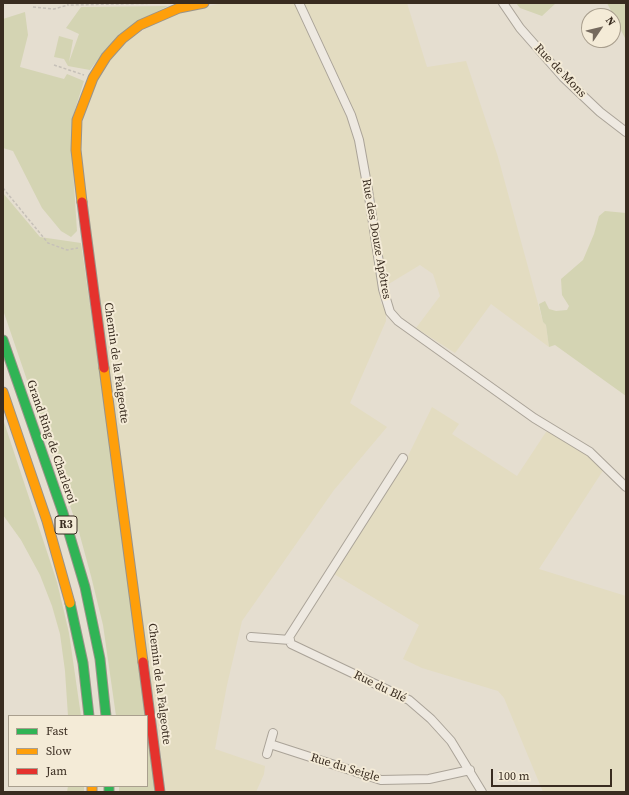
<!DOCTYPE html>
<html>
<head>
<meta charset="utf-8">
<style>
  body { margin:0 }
  #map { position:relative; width:629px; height:795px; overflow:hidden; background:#e5ded0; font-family:"Source Serif 4",serif }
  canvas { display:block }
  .frame { position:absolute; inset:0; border:4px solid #392c20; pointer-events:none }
  .legend { position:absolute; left:8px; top:715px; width:140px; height:72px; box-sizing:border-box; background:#f4ebd7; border:1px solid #a99f8e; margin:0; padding:5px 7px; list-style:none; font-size:12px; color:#392c20 }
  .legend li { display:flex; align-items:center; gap:8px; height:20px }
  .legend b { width:20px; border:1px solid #a99f8e }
  .north { position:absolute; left:581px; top:8px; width:40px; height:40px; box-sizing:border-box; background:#f4ebd7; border:1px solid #a99f8e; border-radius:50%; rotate:55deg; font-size:11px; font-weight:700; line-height:16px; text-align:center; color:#392c20 }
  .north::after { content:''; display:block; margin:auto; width:14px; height:18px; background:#756a5e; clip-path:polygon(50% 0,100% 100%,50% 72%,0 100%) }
  .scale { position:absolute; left:491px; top:769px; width:121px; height:18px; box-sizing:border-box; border:2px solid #392c20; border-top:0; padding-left:5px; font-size:12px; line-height:14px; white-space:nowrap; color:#392c20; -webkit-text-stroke:3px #f4ebd7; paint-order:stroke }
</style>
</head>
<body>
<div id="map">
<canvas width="629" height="795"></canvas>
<div class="frame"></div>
<ul class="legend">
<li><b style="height:5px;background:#30b455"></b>Fast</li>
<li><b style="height:5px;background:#ff9f0a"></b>Slow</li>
<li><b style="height:5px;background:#e5322d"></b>Jam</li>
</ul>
<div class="north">N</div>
<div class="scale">100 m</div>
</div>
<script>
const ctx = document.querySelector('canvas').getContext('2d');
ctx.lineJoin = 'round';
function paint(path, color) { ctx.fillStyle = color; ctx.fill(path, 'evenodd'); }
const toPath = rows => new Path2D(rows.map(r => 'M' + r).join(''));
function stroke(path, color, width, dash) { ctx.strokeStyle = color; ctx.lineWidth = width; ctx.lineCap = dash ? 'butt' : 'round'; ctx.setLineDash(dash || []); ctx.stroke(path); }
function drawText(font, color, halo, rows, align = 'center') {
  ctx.font = font + ' "Source Serif 4",serif'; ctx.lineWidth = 4; ctx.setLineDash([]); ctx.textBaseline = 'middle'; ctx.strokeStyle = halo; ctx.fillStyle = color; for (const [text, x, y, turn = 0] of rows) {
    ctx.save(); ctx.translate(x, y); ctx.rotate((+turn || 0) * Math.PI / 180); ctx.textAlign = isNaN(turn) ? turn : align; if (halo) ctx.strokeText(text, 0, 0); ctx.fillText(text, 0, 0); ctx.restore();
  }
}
paint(toPath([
  [223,3,297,3,349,117,356,140,381,303,386,310,386,321,350,403,387,427,334,490,242,621,227,685,215,749,265,766,264,774,256,792,166,792,81,163,81,132,85,109,89,94,110,59,131,38,163,18,187,11],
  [303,3,407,3,427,67,466,61,498,157,543,322,546,325,549,347,491,304,455,353,416,328,440,296,433,274,420,265,387,285,363,142,346,93],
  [432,407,459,424,452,434,517,476,546,432,556,433,582,448,604,469,539,569,626,596,626,792,543,792,504,698,498,691,422,668,403,659,419,625,334,574,407,458]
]), '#e3dcc1');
paint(toPath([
  [516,3,556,3,542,16,520,8],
  [607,3,626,3,626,40],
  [168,6,148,16,106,49,90,70,68,66,64,59,54,57,59,36,73,40,69,62,79,34,66,28,81,7],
  [25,12,28,35,20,67,64,79,67,74,84,81,73,116,72,154,77,231,71,237,61,231,42,208,13,151,3,148,3,19],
  [3,193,40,237,81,243,128,570,146,716,116,716,103,625,91,576,79,532,3,310],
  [605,211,626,213,626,396,555,345,549,347,546,325,543,322,539,304,545,301,549,309,556,311,567,310,569,306,562,295,561,279,583,260,594,234,599,216],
  [3,419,57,582,69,633,81,716,68,716,65,671,60,634,52,606,40,575,21,540,3,515],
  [147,722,157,792,119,792,119,786,147,786],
  [68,786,84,786,84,792,67,792]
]), '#d4d4b3');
const street = toPath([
  [299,3,351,115,359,140,368,190,383,289,390,312,398,321,534,418,590,452,626,487],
  [503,3,520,28,563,77,600,112,626,132],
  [403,458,289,637,291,644,409,700,431,719,451,741,482,792],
  [251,637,290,640],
  [270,744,381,780,429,779,470,770],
  [267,754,273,733]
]);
const fast = toPath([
  [3,340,63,513,85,587,100,659,106,716],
  [70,603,83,663,89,716],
  [109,786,109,792]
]);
const slow = toPath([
  [82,202,76,150,77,120,93,78,106,57,122,39,140,25,179,8,204,3],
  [104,368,143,662],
  [3,392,47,521,70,603],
  [92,786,92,792]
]);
const jam = toPath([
  [82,202,104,368],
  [143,662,160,792]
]);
stroke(street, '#aaa398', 10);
stroke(fast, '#9a9388', 11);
stroke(slow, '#9a9388', 11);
stroke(jam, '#9a9388', 11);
stroke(toPath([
  [67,3,68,5,164,3],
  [33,7,54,9,68,5],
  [54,65,84,75],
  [3,188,48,243,67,250,78,248]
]), '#c6c0b8', 1.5, [3, 2]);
stroke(street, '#eee9e1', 8);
stroke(fast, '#30b455', 9);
stroke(slow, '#ff9f0a', 9);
stroke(jam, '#e5322d', 9);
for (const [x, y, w] of [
  [66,525,22]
]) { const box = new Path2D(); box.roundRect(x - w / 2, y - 9, w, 18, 3); ctx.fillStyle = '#f4ebd7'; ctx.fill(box); stroke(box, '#392c20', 1); }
drawText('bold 11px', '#392c20', null, [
  ["R3",66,525]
]);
drawText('12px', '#392c20', '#f4ebd7', [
  ["Rue de Mons",560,71,46],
  ["Rue des Douze Apôtres",376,239,80],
  ["Chemin de la Falgeotte",116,363,82],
  ["Grand Ring de Charleroi",51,442,71],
  ["Chemin de la Falgeotte",159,684,83],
  ["Rue du Blé",380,687,26],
  ["Rue du Seigle",345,768,17]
]);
</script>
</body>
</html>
